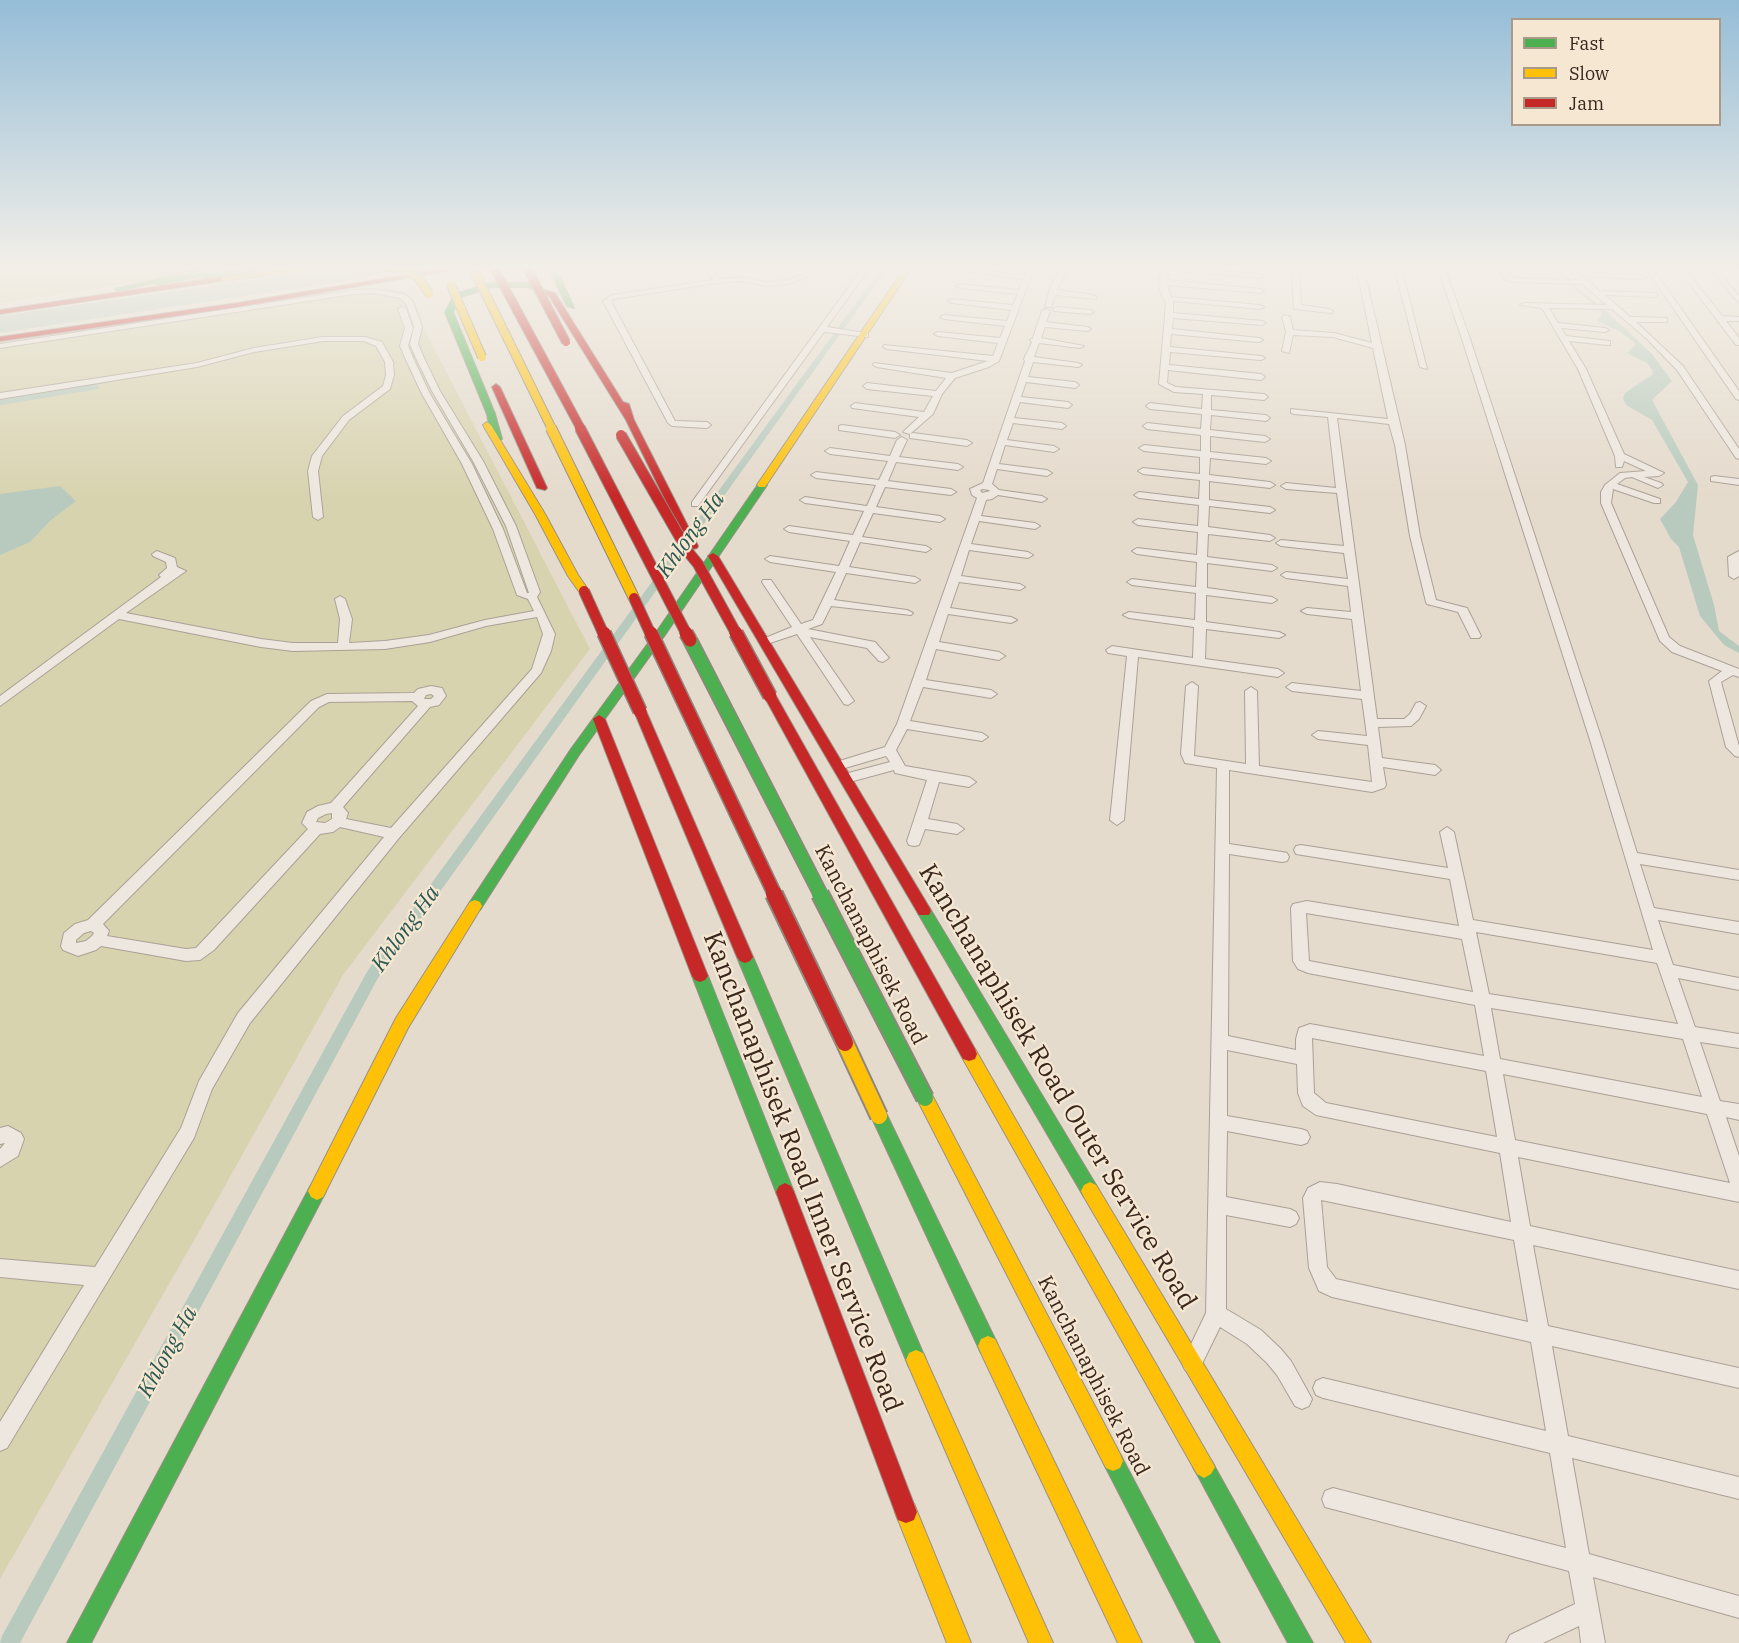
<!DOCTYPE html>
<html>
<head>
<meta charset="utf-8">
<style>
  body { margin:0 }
  #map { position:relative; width:1739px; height:1643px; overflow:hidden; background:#e5dbcd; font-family:"IBM Plex Serif",serif }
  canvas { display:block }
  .legend { position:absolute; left:1511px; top:18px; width:210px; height:108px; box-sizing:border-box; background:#f6e7d2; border:2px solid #aa9a8a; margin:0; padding:8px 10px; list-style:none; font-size:18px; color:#39271e }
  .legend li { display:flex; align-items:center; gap:12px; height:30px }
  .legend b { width:30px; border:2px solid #aa9a8a }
</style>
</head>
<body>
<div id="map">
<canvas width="1739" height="1643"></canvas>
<ul class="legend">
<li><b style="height:8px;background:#4caf50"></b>Fast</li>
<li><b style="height:8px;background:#ffc107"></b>Slow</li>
<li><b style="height:8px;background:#c62828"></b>Jam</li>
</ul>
</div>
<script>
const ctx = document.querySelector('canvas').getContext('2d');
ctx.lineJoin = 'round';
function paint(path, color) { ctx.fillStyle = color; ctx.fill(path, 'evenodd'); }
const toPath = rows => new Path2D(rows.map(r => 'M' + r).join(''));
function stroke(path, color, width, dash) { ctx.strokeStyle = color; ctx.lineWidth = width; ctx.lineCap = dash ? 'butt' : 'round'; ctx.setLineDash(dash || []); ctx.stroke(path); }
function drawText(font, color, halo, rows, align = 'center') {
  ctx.font = font + ' "IBM Plex Serif",serif'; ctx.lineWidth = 4.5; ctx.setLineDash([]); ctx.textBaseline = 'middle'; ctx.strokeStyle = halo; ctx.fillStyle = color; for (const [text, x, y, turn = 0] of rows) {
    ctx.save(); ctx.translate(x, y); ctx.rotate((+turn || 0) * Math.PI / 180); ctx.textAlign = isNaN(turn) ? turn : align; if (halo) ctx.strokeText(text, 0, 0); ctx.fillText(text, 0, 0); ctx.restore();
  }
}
paint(toPath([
  [0,266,212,266,121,285,0,303],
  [364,288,390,289,405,293,414,299,424,329,590,649,343,975,212,1209,0,1579,0,342]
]), '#d8d3af');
paint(toPath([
  [351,266,428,266,386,272,357,279,0,333,0,316],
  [1548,266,1556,266,1574,285,1605,310,1652,354,1672,381,1652,400,1698,485,1693,535,1714,605,1719,631,1739,646,1739,653,1724,645,1700,616,1679,547,1671,539,1660,519,1676,502,1688,482,1652,420,1626,405,1623,398,1625,393,1653,374,1652,370,1647,363,1627,353,1636,344,1621,332,1597,321,1601,316,1601,311],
  [98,384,99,389,0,405,0,400],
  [60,486,76,501,51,520,30,542,0,555,0,494]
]), '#b8cabd');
paint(toPath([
  [883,266,889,266,378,978,20,1643,0,1643,2,1636,368,970,883,266]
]), '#b8cabd');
const street = toPath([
  [705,266,712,266,719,279,743,277,766,282,787,280,828,266,833,268,788,284,766,286,743,281,717,283,614,299,611,301,675,421,707,422,711,425,707,428,672,426,668,423,603,301,612,295,713,280,705,266],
  [864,266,871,266,827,327,865,333,868,333,868,337,824,332,698,506,692,506,692,502,864,266],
  [1028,266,1035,266,999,361,989,367,955,378,942,394,933,414,910,434,903,432,919,417,852,408,851,406,855,403,924,412,933,396,867,389,863,386,867,383,936,391,946,378,877,367,873,365,874,363,952,373,988,361,887,349,883,347,884,345,993,356,998,343,938,336,934,334,938,332,1000,338,1005,326,944,319,940,317,944,315,1007,321,1011,310,952,303,948,301,952,299,1013,305,1018,294,960,288,956,286,960,284,1019,290,1023,279,963,271,967,269,1025,275,1028,266],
  [1062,266,1069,266,1057,290,1093,295,1097,297,1096,299,1055,295,1051,307,1045,307,1051,285,1062,266],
  [1161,266,1259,274,1263,276,1259,278,1168,270,1167,280,1260,289,1264,291,1260,293,1167,285,1171,297,1260,305,1264,307,1260,309,1173,301,1173,313,1262,321,1266,323,1262,325,1173,318,1172,329,1259,338,1263,340,1259,342,1171,334,1170,347,1261,356,1265,358,1261,360,1170,352,1169,365,1261,374,1265,377,1261,380,1168,370,1167,383,1176,387,1264,394,1268,397,1264,400,1211,395,1211,410,1266,415,1270,418,1266,421,1211,415,1210,430,1265,436,1270,439,1265,442,1210,436,1210,452,1266,458,1271,461,1266,464,1210,458,1209,475,1270,482,1275,485,1270,488,1209,481,1209,500,1270,507,1275,510,1270,513,1209,506,1208,527,1270,535,1275,538,1270,541,1208,534,1207,557,1272,565,1277,568,1272,571,1207,563,1207,588,1272,597,1277,600,1272,603,1206,595,1206,622,1279,632,1285,635,1279,638,1206,629,1205,659,1278,669,1284,673,1278,677,1138,657,1124,820,1117,825,1110,820,1127,656,1108,653,1106,650,1112,646,1193,658,1194,627,1129,618,1123,615,1129,612,1195,620,1196,593,1132,585,1127,582,1132,579,1196,587,1197,562,1137,554,1132,551,1137,548,1197,555,1198,532,1138,525,1133,522,1138,519,1198,526,1199,505,1139,498,1134,495,1139,492,1199,499,1200,480,1143,474,1138,471,1143,468,1200,474,1200,457,1144,451,1139,448,1144,445,1201,451,1201,435,1147,429,1143,426,1147,423,1201,429,1202,414,1150,409,1146,406,1150,403,1202,409,1203,394,1174,392,1159,384,1166,304,1159,288,1161,266],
  [1291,266,1299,266,1301,305,1329,309,1333,311,1332,313,1294,309,1291,266],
  [1356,266,1363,266,1405,445,1420,536,1436,600,1467,608,1481,636,1479,638,1471,638,1458,612,1427,604,1426,602,1410,536,1395,445,1389,424,1337,418,1377,719,1404,719,1410,714,1416,703,1420,702,1426,706,1419,719,1411,726,1378,727,1382,758,1435,765,1441,770,1435,775,1383,767,1386,785,1384,788,1372,792,1229,770,1229,844,1282,852,1287,853,1289,857,1287,861,1282,862,1229,854,1228,1036,1296,1050,1296,1039,1299,1028,1310,1024,1484,1056,1475,1005,1308,973,1298,969,1293,961,1291,908,1293,904,1307,901,1459,926,1450,879,1296,854,1294,850,1296,846,1301,845,1448,868,1440,832,1447,827,1454,832,1473,920,1653,950,1590,740,1461,336,1437,266,1444,266,1469,336,1602,740,1637,853,1739,870,1739,880,1640,864,1654,908,1739,922,1739,934,1658,920,1673,965,1739,978,1739,990,1678,978,1695,1027,1739,1034,1739,1048,1700,1042,1720,1101,1739,1104,1739,1120,1726,1117,1739,1156,1739,1202,1518,1157,1530,1226,1739,1271,1739,1289,1533,1245,1548,1326,1739,1368,1739,1388,1552,1346,1568,1436,1739,1477,1739,1499,1572,1458,1589,1554,1739,1596,1739,1618,1593,1577,1605,1643,1581,1643,1579,1626,1543,1643,1506,1643,1510,1635,1575,1604,1569,1571,1325,1507,1322,1499,1325,1491,1333,1488,1566,1548,1550,1453,1323,1398,1316,1395,1313,1388,1316,1381,1323,1378,1546,1431,1531,1342,1332,1297,1319,1291,1309,1268,1303,1198,1308,1188,1320,1182,1337,1184,1511,1222,1500,1153,1316,1115,1303,1106,1301,1101,1298,1093,1297,1064,1227,1050,1227,1116,1301,1129,1307,1131,1310,1137,1307,1143,1301,1145,1227,1131,1226,1197,1290,1209,1296,1212,1299,1218,1296,1224,1290,1227,1226,1215,1226,1309,1261,1330,1281,1349,1291,1361,1312,1399,1309,1406,1302,1409,1295,1406,1277,1375,1267,1363,1247,1344,1220,1327,1199,1370,1192,1373,1185,1370,1182,1363,1206,1313,1217,768,1185,763,1181,754,1186,686,1192,682,1198,686,1194,756,1246,764,1245,691,1251,687,1257,691,1259,766,1372,782,1368,745,1318,739,1312,735,1318,731,1367,736,1362,699,1292,691,1286,687,1292,683,1361,691,1352,619,1307,614,1301,611,1307,608,1351,612,1348,586,1286,578,1281,575,1286,572,1348,579,1344,553,1281,546,1276,543,1281,540,1344,546,1337,493,1286,489,1281,486,1286,483,1336,488,1328,417,1294,414,1291,413,1291,409,1388,419,1373,348,1333,337,1293,335,1289,353,1282,351,1286,332,1282,317,1286,315,1290,317,1293,330,1334,333,1372,343,1356,266],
  [1306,913,1462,939,1473,992,1309,961,1306,913],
  [1476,932,1657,963,1678,1024,1489,994,1476,932],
  [1491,1008,1683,1039,1702,1097,1500,1059,1491,1008],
  [1312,1038,1486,1071,1497,1137,1326,1103,1314,1093,1312,1038],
  [1503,1074,1707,1114,1730,1183,1515,1140,1503,1074],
  [1321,1200,1514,1240,1528,1322,1336,1279,1327,1267,1321,1200],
  [1394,266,1401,266,1427,369,1420,367,1394,266],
  [1498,266,1505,266,1513,278,1578,280,1566,266,1573,266,1599,291,1657,293,1658,295,1654,297,1605,295,1630,317,1667,318,1667,322,1636,322,1683,366,1739,449,1739,459,1736,458,1677,370,1646,338,1612,309,1549,308,1558,323,1605,328,1609,330,1605,332,1561,328,1566,336,1610,341,1610,345,1607,345,1569,341,1586,369,1624,454,1664,473,1659,476,1644,477,1661,483,1663,485,1658,488,1632,477,1625,478,1617,484,1660,499,1660,503,1654,503,1613,489,1611,503,1669,637,1680,646,1739,669,1739,677,1733,675,1721,682,1739,746,1739,757,1735,756,1726,747,1709,681,1722,671,1672,652,1660,641,1601,503,1601,492,1605,485,1620,473,1646,471,1624,461,1622,467,1616,467,1615,456,1578,369,1542,308,1520,305,1524,303,1607,305,1582,284,1511,282,1503,278,1498,266],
  [1644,266,1651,266,1739,391,1739,400,1736,399,1644,266],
  [1676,266,1683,266,1722,316,1739,317,1739,321,1726,321,1739,338,1739,345,1736,345,1676,266],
  [1707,266,1714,266,1739,296,1739,303,1707,266],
  [1593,273,1642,275,1646,277,1642,279,1590,277,1589,275,1593,273],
  [373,289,405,294,413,302,422,327,418,344,424,358,440,391,483,461,516,526,540,592,537,597,555,634,551,651,541,673,399,838,250,1023,212,1089,194,1138,7,1448,0,1451,0,1422,84,1285,0,1277,0,1259,95,1267,181,1128,199,1081,238,1013,384,837,340,827,333,832,320,834,214,950,200,960,186,961,101,946,96,950,78,956,63,950,61,946,64,933,75,924,88,920,311,701,327,694,414,693,418,689,431,686,442,688,446,696,439,705,430,707,343,807,348,813,346,819,391,828,532,669,543,634,537,617,486,626,430,642,385,649,293,651,261,647,119,619,0,706,0,696,161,577,159,575,167,568,166,562,153,556,152,554,157,551,175,558,177,567,186,571,126,613,261,639,293,643,338,643,340,619,335,599,340,596,345,599,352,619,349,643,385,641,429,635,485,620,534,611,528,599,517,595,493,529,462,464,422,394,406,360,400,346,405,328,398,309,402,307,406,309,413,328,408,346,414,360,430,394,472,464,503,529,527,593,529,593,506,526,473,461,432,391,416,358,410,344,414,327,406,303,400,298,373,293,354,294,0,348,0,344,354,290,373,289],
  [431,694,434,696,431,699,424,699,426,695,431,694],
  [412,701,418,706,331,803,318,806,307,812,302,823,308,829,196,948,186,949,107,936,109,931,103,924,319,707,329,702,412,701],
  [332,813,332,819,325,823,316,822,318,818,326,814,332,813],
  [91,931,94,933,92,936,86,941,76,943,76,940,84,933,91,931],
  [1057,307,1090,310,1094,312,1090,314,1054,311,1053,309,1057,307],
  [1046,309,1050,311,1046,322,1087,327,1091,329,1087,331,1045,327,1041,338,1084,346,1080,348,1039,343,1034,357,1078,363,1082,365,1078,367,1033,362,1028,377,1075,382,1079,385,1075,388,1026,382,1021,397,1068,402,1072,405,1068,408,1020,402,1014,418,1062,423,1066,426,1062,429,1013,423,1007,440,1054,446,1059,449,1054,452,1005,445,999,464,1047,470,1052,473,1047,476,997,469,992,484,999,490,1042,496,1047,499,1042,502,998,495,992,499,986,500,981,516,1035,523,1040,526,1035,529,979,521,971,544,1028,552,1033,555,1028,558,969,550,961,576,1020,584,1025,587,1020,590,959,582,950,608,1011,617,1017,620,1011,623,948,614,939,642,999,652,1005,656,999,660,936,649,926,680,991,690,997,694,991,698,923,687,910,721,982,733,988,737,982,741,907,729,896,750,905,766,969,777,976,782,969,787,939,782,928,819,957,824,964,829,957,834,925,829,919,845,914,846,909,845,907,841,927,780,895,773,894,770,846,783,840,778,841,775,890,762,886,756,838,770,832,766,833,763,885,747,897,724,977,498,972,495,970,489,983,483,1025,361,1024,359,1032,342,1030,340,1033,338,1042,311,1046,309],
  [983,489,989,490,990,491,982,493,980,490,983,489],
  [323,337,365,337,382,342,393,362,394,375,390,389,349,420,322,456,318,471,323,517,318,520,313,517,308,471,312,456,343,416,383,386,386,375,385,362,376,346,364,341,323,341,254,352,197,367,0,399,0,393,197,363,254,348,323,337],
  [842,425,895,432,900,435,895,438,839,430,839,426,842,425],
  [913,433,967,440,972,443,967,446,910,438,910,434,913,433],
  [902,437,907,440,899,457,958,464,963,467,958,470,896,462,888,481,951,489,956,492,951,495,885,487,876,507,940,516,945,519,940,522,873,513,862,537,926,546,931,549,926,552,860,542,849,567,915,577,920,580,915,583,846,573,834,600,907,610,913,613,911,615,831,606,822,624,808,629,875,642,889,658,883,662,879,661,867,648,810,637,854,701,848,705,844,704,797,634,764,645,758,641,792,627,762,582,763,580,771,580,801,624,813,620,836,572,770,562,765,559,770,556,839,566,850,541,789,532,784,529,789,526,853,535,864,511,805,503,800,500,805,497,867,506,876,485,816,478,811,475,816,472,879,480,888,461,830,454,825,451,830,448,890,456,897,440,902,437],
  [1714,476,1739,479,1739,485,1711,481,1711,477,1714,476],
  [1739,551,1739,576,1734,579,1729,576,1728,557,1739,551],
  [8,1126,21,1133,24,1139,18,1156,0,1167,0,1149,5,1143,0,1144,0,1128,8,1126]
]);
const fast = toPath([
  [211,266,224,266,213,270,216,273,264,266,282,266,205,279,202,276,157,285,154,283,119,291,115,289,211,266],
  [548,266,555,266,574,308,567,306,548,266],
  [491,283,529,283,547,291,543,293,528,287,492,287,461,297,453,312,495,414,502,439,497,442,492,439,487,414,445,312,455,294,491,283],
  [759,483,767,485,665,635,579,755,480,910,470,910,468,906,470,902,571,749,657,631,759,483],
  [924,905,929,907,1096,1185,1099,1191,1096,1197,1090,1200,1084,1197,919,915,917,911,919,907,924,905],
  [745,951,750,953,753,957,923,1353,926,1360,923,1367,916,1370,909,1367,737,957,740,953,745,951],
  [700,970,705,972,708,976,794,1192,791,1198,785,1201,779,1198,776,1192,692,976,695,972,700,970],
  [879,1108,885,1111,995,1339,998,1346,995,1353,988,1356,981,1353,871,1116,873,1111,879,1108],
  [317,1182,323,1185,326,1191,323,1197,91,1643,67,1643,311,1185,317,1182],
  [1113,1451,1120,1454,1220,1643,1196,1643,1106,1468,1103,1461,1106,1454,1113,1451],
  [1204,1456,1211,1460,1313,1643,1288,1643,1197,1474,1193,1467,1197,1460,1204,1456]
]);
const slow = toPath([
  [321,266,344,266,198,284,194,282,198,280,321,266],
  [906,266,913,266,765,487,759,487,757,485,906,266],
  [487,422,491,425,545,514,578,575,589,591,588,593,580,593,568,576,535,514,483,425,487,422],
  [475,900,480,902,482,906,408,1028,323,1197,317,1200,311,1197,308,1191,311,1185,396,1018,470,902,475,900],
  [969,1047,975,1049,1211,1460,1215,1467,1211,1474,1204,1478,1197,1474,963,1059,961,1054,963,1049,969,1047],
  [925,1090,931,1093,1120,1454,1123,1461,1120,1468,1113,1471,1106,1468,919,1103,917,1098,919,1093,925,1090],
  [1090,1182,1096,1185,1371,1643,1346,1643,1084,1197,1081,1191,1084,1185,1090,1182],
  [988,1336,995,1339,1142,1643,1118,1643,981,1353,978,1346,981,1339,988,1336],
  [916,1350,923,1353,1053,1643,1029,1643,906,1360,909,1353,916,1350],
  [906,1501,914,1504,971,1643,947,1643,895,1512,898,1504,906,1501]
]);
const jam = toPath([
  [459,266,476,266,237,307,0,341,0,337,237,303,459,266],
  [219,277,222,277,222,281,0,314,0,310,219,277],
  [540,289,555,293,623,402,629,404,634,420,698,546,697,548,693,549,688,546,626,420,549,296,540,293,540,289],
  [496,384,500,387,547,488,545,490,537,488,492,387,496,384],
  [713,553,718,556,929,907,931,911,929,915,919,915,708,556,713,553],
  [770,692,776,696,975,1049,977,1054,975,1059,969,1061,963,1059,764,696,770,692],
  [640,707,646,711,753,957,750,961,745,963,740,961,737,957,634,711,640,707],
  [599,715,605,719,708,976,705,980,700,982,695,980,692,976,593,719,599,715],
  [785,1183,791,1186,794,1192,917,1512,914,1520,906,1523,898,1520,895,1512,776,1192,779,1186,785,1183]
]);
stroke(street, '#aaa096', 2);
stroke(fast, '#9a9086', 2);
stroke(slow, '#9a9086', 2);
stroke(jam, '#9a9086', 2);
paint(street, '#ede7df');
paint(fast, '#4caf50');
paint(slow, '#ffc107');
paint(jam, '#c62828');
const fastBridgeFar1 = toPath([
  [690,640,821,895]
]);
const fastBridge = toPath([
  [820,894,925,1098]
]);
const slowBridgeFar2 = toPath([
  [385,266,404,269,418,277,429,294],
  [472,266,552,429],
  [451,285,482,357]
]);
const slowBridgeFar1 = toPath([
  [551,428,634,598]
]);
const slowBridge = toPath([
  [845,1043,879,1116]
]);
const jamBridgeFar3 = toPath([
  [493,266,581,429],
  [526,266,566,342]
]);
const jamBridgeFar2 = toPath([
  [580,428,687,635],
  [621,435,689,553,698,564,737,635],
  [584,591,604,635],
  [634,598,651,635]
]);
const jamBridgeFar1 = toPath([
  [604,633,640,711],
  [651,633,775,895],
  [686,633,690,640],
  [736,633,770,696]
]);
const jamBridge = toPath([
  [774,894,845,1043]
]);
stroke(fastBridgeFar1, '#8f867d', 16, []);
stroke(fastBridge, '#8f867d', 20, []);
stroke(slowBridgeFar2, '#8f867d', 10, []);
stroke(slowBridgeFar1, '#8f867d', 12, []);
stroke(slowBridge, '#8f867d', 20, []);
stroke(jamBridgeFar3, '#8f867d', 10, []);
stroke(jamBridgeFar2, '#8f867d', 12, []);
stroke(jamBridgeFar1, '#8f867d', 16, []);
stroke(jamBridge, '#8f867d', 20, []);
stroke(fastBridgeFar1, '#4caf50', 13);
stroke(fastBridge, '#4caf50', 16);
stroke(slowBridgeFar2, '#ffc107', 8);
stroke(slowBridgeFar1, '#ffc107', 10);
stroke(slowBridge, '#ffc107', 16);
stroke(jamBridgeFar3, '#c62828', 8);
stroke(jamBridgeFar2, '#c62828', 10);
stroke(jamBridgeFar1, '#c62828', 13);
stroke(jamBridge, '#c62828', 16);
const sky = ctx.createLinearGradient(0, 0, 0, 496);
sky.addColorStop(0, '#95bdd7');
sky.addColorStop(0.54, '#f3efe8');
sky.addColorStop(1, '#f3efe800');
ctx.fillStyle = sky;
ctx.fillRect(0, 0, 1739, 496);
drawText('21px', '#39271e', '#f6e7d2', [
  ["Kanchanaphisek Road",870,945,63],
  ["Kanchanaphisek Road",1093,1376,63]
]);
drawText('italic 22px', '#2c5951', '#f6e7d2', [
  ["Khlong Ha",691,535,-54],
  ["Khlong Ha",406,929,-54],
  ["Khlong Ha",168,1352,-61]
]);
drawText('26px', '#39271e', '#f6e7d2', [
  ["Kanchanaphisek Road Outer Service Road",1057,1087,59],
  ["Kanchanaphisek Road Inner Service Road",802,1172,69]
]);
</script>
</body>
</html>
